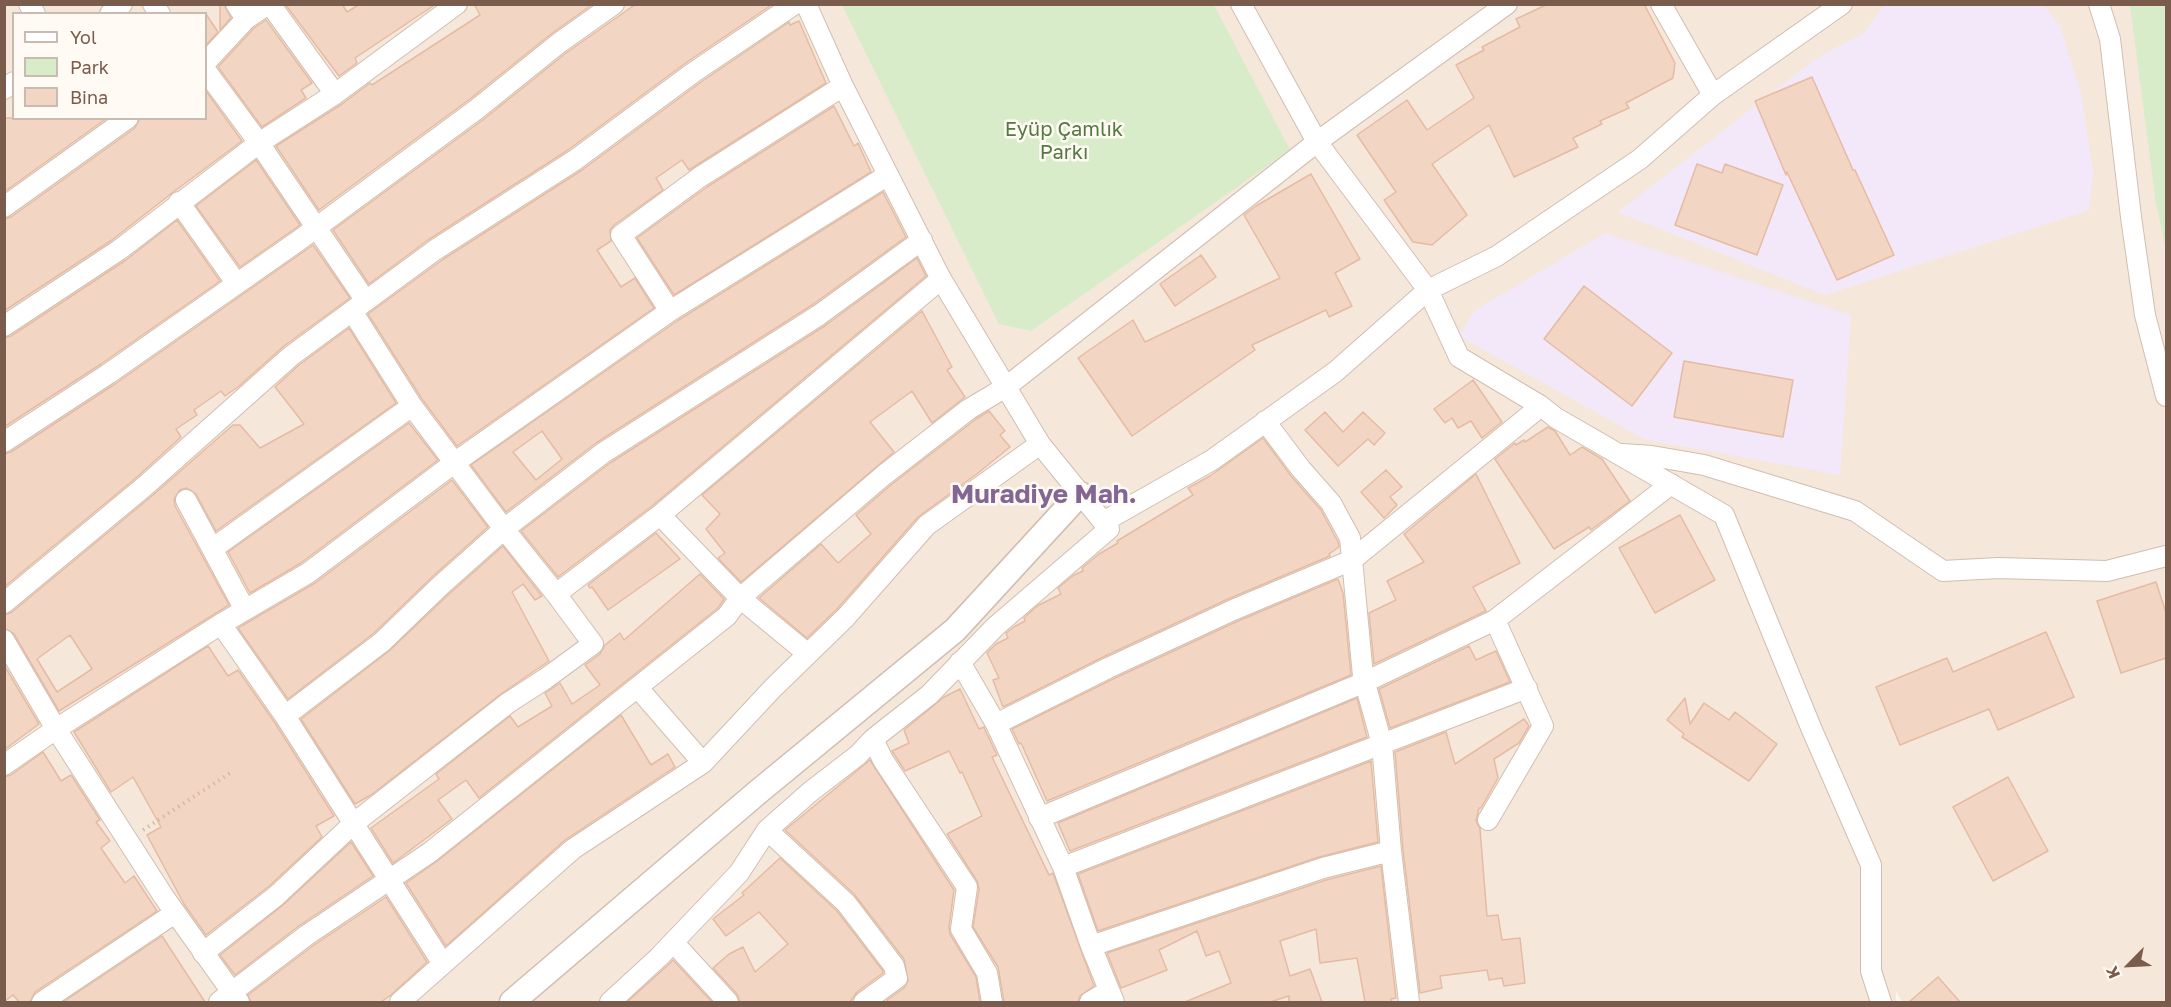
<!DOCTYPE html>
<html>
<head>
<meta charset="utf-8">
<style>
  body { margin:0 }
  #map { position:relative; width:2171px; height:1007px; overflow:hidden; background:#fdf6ec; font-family:"Golos Text",sans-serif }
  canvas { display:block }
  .frame { position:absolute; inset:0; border:6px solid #7a5c4d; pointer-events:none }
  .legend { position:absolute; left:12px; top:12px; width:195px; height:108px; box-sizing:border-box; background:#fffaf3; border:2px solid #cabbb1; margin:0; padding:8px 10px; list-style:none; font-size:18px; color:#7a5c4d }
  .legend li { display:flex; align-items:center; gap:12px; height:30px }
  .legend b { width:30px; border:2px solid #cabbb1 }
  .north { position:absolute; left:2099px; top:935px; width:60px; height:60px; -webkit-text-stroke:4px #fffaf3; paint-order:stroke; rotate:246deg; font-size:16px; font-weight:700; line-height:24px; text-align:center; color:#7a5c4d }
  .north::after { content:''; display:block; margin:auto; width:21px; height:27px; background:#7a5c4d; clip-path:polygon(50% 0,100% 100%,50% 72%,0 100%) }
</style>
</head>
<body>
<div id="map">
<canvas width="2171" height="1007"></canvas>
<div class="frame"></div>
<ul class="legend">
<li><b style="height:8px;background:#fff"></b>Yol</li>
<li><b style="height:16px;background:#d8ecc9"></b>Park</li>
<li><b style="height:16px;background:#f3d5c3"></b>Bina</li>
</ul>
<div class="north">K</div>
</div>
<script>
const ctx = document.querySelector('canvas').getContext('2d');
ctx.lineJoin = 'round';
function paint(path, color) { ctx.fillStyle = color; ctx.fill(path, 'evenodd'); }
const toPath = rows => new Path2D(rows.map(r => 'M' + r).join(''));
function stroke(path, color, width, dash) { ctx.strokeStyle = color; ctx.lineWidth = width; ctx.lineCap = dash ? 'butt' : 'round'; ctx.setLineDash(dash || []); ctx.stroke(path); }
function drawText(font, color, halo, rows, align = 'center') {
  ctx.font = font + ' "Golos Text",sans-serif'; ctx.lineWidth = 5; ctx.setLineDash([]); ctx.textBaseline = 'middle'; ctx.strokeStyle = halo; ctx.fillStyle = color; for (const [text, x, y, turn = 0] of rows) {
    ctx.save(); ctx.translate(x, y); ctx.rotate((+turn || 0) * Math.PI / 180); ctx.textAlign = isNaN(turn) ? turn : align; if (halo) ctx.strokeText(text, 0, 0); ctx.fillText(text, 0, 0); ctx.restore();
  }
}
paint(toPath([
  [5,5,2166,5,2166,1002,1902,1002,1896,991,1896,1002,5,1002],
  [14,14,206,14,206,118,14,118]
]), '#f5e8da');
paint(toPath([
  [1884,5,2044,5,2060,26,2081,93,2093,173,2089,210,1825,295,1618,212,1817,58,1864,33],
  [1605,233,1851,315,1840,475,1644,439,1459,336,1474,311]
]), '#f3e8fa');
paint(toPath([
  [842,5,1214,5,1290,150,1031,331,999,324],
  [2130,5,2166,5,2166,249,2156,204]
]), '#d8ecc9');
const building = toPath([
  [220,4,224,4,231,18,220,30,220,4],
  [285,4,342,4,347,12,360,4,436,4,355,58,357,63,339,76,285,4],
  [474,4,593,4,551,34,470,99,319,210,276,146,342,104,370,83,372,85,480,15,474,4],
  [636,4,773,4,687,62,568,150,428,240,369,284,333,230,484,119,566,53,636,4],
  [1548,4,1644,4,1675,63,1673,78,1626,103,1629,108,1600,121,1602,124,1573,138,1578,147,1514,177,1489,125,1432,164,1467,215,1432,245,1413,242,1384,200,1396,192,1357,135,1407,100,1427,130,1474,98,1456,65,1484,50,1482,47,1520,27,1516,19,1548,4],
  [206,14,218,32,206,45,206,14],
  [266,20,312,83,301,90,306,98,262,127,218,67,254,28,266,20],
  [799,21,826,83,689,170,682,160,656,178,663,190,614,225,610,230,611,241,597,250,621,287,635,278,654,308,457,446,422,399,368,314,442,260,582,170,701,82,789,22,790,25,799,21],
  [1812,77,1853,170,1855,170,1894,255,1837,280,1787,172,1786,175,1755,101,1812,77],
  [206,91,242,141,172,193,112,240,4,311,4,219,11,217,135,128,140,118,206,118,206,91],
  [834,106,854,146,858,143,871,172,674,295,637,238,707,187,834,106],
  [4,118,107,118,4,192,4,118],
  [256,160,300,225,240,267,196,206,256,160],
  [1697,164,1722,173,1725,164,1783,185,1757,255,1675,225,1697,164],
  [1311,174,1360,259,1335,273,1352,306,1329,317,1326,310,1252,345,1255,350,1132,436,1078,358,1133,320,1145,342,1280,278,1244,215,1256,206,1311,174],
  [883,192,906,237,812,305,596,443,506,512,471,465,677,321,883,192],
  [542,431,562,459,536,480,513,452,542,431],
  [177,220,220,281,101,364,4,427,4,338,11,336,126,260,177,220],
  [313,245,350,298,284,346,238,387,225,396,221,391,194,410,197,415,176,429,181,437,137,477,4,587,4,454,11,452,115,384,313,245],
  [1201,255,1216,277,1175,306,1160,284,1201,255],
  [917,258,926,276,652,506,558,577,521,531,610,463,826,325,917,258],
  [1584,286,1672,353,1632,406,1544,339,1584,286],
  [922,311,952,367,947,370,965,397,932,423,912,391,870,422,894,452,741,582,718,558,725,553,706,529,720,514,702,495,922,311],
  [349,328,396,403,216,531,196,494,187,488,180,490,174,499,175,506,229,605,59,711,14,634,4,628,4,615,12,612,153,495,233,425,240,425,260,448,304,424,275,387,299,365,349,328],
  [70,635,92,669,57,692,37,659,70,635],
  [1684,361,1793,380,1783,437,1674,417,1684,361],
  [1473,380,1502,422,1482,438,1471,421,1458,428,1452,418,1445,423,1434,409,1473,380],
  [989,411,1005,431,1000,435,1010,447,978,473,918,517,837,609,807,638,759,598,821,544,838,563,871,534,856,515,892,484,976,419,989,411],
  [1325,412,1343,432,1363,412,1385,433,1374,445,1368,439,1338,466,1305,430,1325,412],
  [409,423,438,460,301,563,250,593,228,552,409,423],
  [1548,427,1555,431,1570,455,1582,447,1602,459,1630,501,1591,530,1589,527,1554,549,1495,459,1515,443,1516,445,1524,440,1525,442,1548,427],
  [1263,438,1291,476,1321,510,1338,542,1339,547,1329,554,1330,556,1228,599,1103,657,1003,707,993,680,999,678,987,653,996,644,1008,638,1006,633,1014,627,1025,621,1024,618,1037,606,1061,594,1058,588,1074,575,1083,571,1082,568,1099,554,1118,543,1117,541,1193,495,1188,488,1210,476,1263,438],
  [1386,470,1402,487,1390,497,1397,505,1384,518,1361,492,1386,470],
  [1476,474,1520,563,1473,587,1486,611,1374,664,1369,613,1396,600,1387,581,1424,562,1404,534,1476,474],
  [452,480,488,527,432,577,374,633,288,699,238,628,315,583,452,480],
  [1680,515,1715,580,1655,613,1619,548,1680,515],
  [656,533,680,559,608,610,592,587,590,588,588,585,656,533],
  [503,546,542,596,535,600,523,584,512,592,549,661,501,694,371,795,355,804,301,719,389,651,448,595,503,546],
  [700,574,724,599,718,608,479,798,466,780,438,800,452,819,393,863,371,828,439,779,436,774,510,716,518,727,552,706,545,693,560,683,572,704,600,685,585,665,600,654,605,645,620,633,624,640,700,574],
  [1338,579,1343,593,1351,675,1047,801,1021,743,1019,744,1012,729,1113,679,1238,621,1338,579],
  [2156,582,2166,613,2166,658,2121,673,2097,601,2156,582],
  [2046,632,2074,697,1998,730,1989,709,1900,745,1876,687,1947,658,1953,672,2046,632],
  [208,646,228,676,238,670,275,723,334,816,316,826,322,837,268,887,206,935,184,904,147,835,161,827,133,777,111,792,74,732,208,646],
  [1469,646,1476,660,1496,651,1510,682,1390,728,1379,689,1469,646],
  [4,665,39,724,4,750,4,665],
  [960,689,979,729,984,727,985,730,997,755,992,757,1049,875,1053,873,1094,986,1080,996,1078,1002,1004,1002,998,967,973,927,979,889,977,881,947,834,982,816,962,772,960,773,949,751,905,771,892,751,909,743,904,730,944,697,960,689],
  [1357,698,1367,737,1070,851,1058,823,1357,698],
  [1685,698,1690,724,1704,703,1729,720,1735,712,1777,744,1749,781,1682,737,1684,734,1667,720,1685,698],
  [621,715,651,765,668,754,675,767,565,840,446,946,406,883,436,862,621,715],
  [1524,719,1529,726,1519,743,1494,759,1498,778,1481,808,1479,808,1476,821,1480,829,1487,916,1498,915,1502,940,1520,938,1525,983,1504,986,1502,978,1489,980,1487,970,1440,976,1442,988,1420,993,1403,850,1395,752,1446,732,1455,764,1524,719],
  [43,752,61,781,71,775,95,812,100,820,96,822,110,841,101,848,125,883,134,876,157,911,35,992,30,1002,19,1002,13,995,4,1002,4,777,11,775,43,752],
  [870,760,954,890,949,927,950,934,976,977,980,1002,888,1002,887,1000,904,988,908,981,904,959,854,894,785,830,870,760],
  [1371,761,1378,842,1319,857,1098,931,1078,874,1371,761],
  [2008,777,2048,851,1993,881,1953,807,2008,777],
  [351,842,373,876,300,925,235,975,220,955,283,905,351,842],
  [780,858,837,911,883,971,883,973,857,992,850,1002,740,1002,737,994,713,968,729,954,743,947,755,972,788,944,759,912,726,936,713,919,744,895,742,893,780,858],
  [1381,866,1396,998,1391,999,1392,1002,1365,1002,1357,958,1320,963,1316,929,1280,941,1290,976,1310,969,1322,1002,1289,1002,1289,996,1270,1002,1185,1002,1231,983,1219,951,1206,956,1197,931,1159,950,1167,970,1121,988,1107,953,1326,880,1381,866],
  [386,897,427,962,391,995,381,1002,251,1002,248,995,314,945,386,897],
  [162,936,205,1002,63,1002,162,936],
  [673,960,712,1002,627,1002,667,966,673,960],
  [1938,977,1960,1002,1909,1002,1938,977]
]);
paint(building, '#f3d5c3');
stroke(building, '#e6bba3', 1.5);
const minor = toPath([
  [29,4,35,14],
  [153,4,160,14],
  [236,4,246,19],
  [270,4,335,94],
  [806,4,843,86,941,279,1040,444,1109,529,996,626,929,695,873,739,883,760,967,887,961,929,987,973,992,1002],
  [1241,4,1317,142,1428,290,1459,357,1541,406,1556,418,1724,515,1812,730,1871,865,1871,971,1881,1002],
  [1661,4,1713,95],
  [2099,4,2110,39,2131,217,2145,315,2166,396],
  [110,14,122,4],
  [206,62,246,19,268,4],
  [206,71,259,143,366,301],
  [4,89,14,82],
  [179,202,237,284],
  [4,207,128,118],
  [352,311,412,406,504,529,556,594],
  [670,311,621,235,700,177,843,86],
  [4,326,119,250,259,143,335,94,457,4],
  [1265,421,1301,469,1331,503,1350,538,1363,676,1382,744,1391,851,1409,1002],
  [4,442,108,374,298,241,477,109,559,43,614,4],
  [1622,454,1652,456,1704,465,1855,511,1943,571,1998,568,2107,571,2166,556],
  [186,500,245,610],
  [660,515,740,598,808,654],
  [1103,522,1212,460,1335,372,1428,290,1497,256,1640,159,1713,95,1842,4],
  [212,549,412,406],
  [4,603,145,486,291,356,435,250,575,160,694,72,795,4],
  [221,624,285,716,443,964],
  [4,640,56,729,164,897,239,1002],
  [960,662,996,724,1108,668,1233,610,1352,560,1541,406],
  [638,688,703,763],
  [285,716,382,642,440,586,504,529,603,453,819,315,922,240],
  [996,724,1063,867,1091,946,1114,1002],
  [4,765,56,729,221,624,308,573,454,463,670,311,888,175],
  [1039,818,1365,682,1495,620],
  [1488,820,1543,726,1495,620,1671,484],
  [767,830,846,903,894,966,897,978,864,1002],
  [1063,867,1527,688],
  [673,942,728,1002],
  [1091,946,1323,868,1391,851],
  [203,953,276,896,353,824,508,703,545,679,593,644,556,594,660,515,941,279],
  [42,1002,175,913],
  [219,1002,307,935,429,853,727,616,740,598,884,475,969,409,1006,387,1317,142,1507,4],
  [400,1002,573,849,703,763,773,688,846,617,927,525,1040,444],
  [610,1002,659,957,739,873,767,830,810,792,858,755,873,739],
  [1090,1002,1109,991]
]);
const tertiary = toPath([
  [512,1002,758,792,955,630,1080,494]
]);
stroke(minor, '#d1beb0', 22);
stroke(tertiary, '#d1beb0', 27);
stroke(toPath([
  [143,830,230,773]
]), '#d9b8a5', 4, [1.5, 4.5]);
stroke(minor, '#fff', 20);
stroke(tertiary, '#fff', 24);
drawText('20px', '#537a41', '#fffaf3', [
  ["Eyüp Çamlık",1064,130],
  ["Parkı",1064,153]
]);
drawText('bold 26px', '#846695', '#fffaf3', [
  ["Muradiye Mah.",1044,495]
]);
</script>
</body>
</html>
